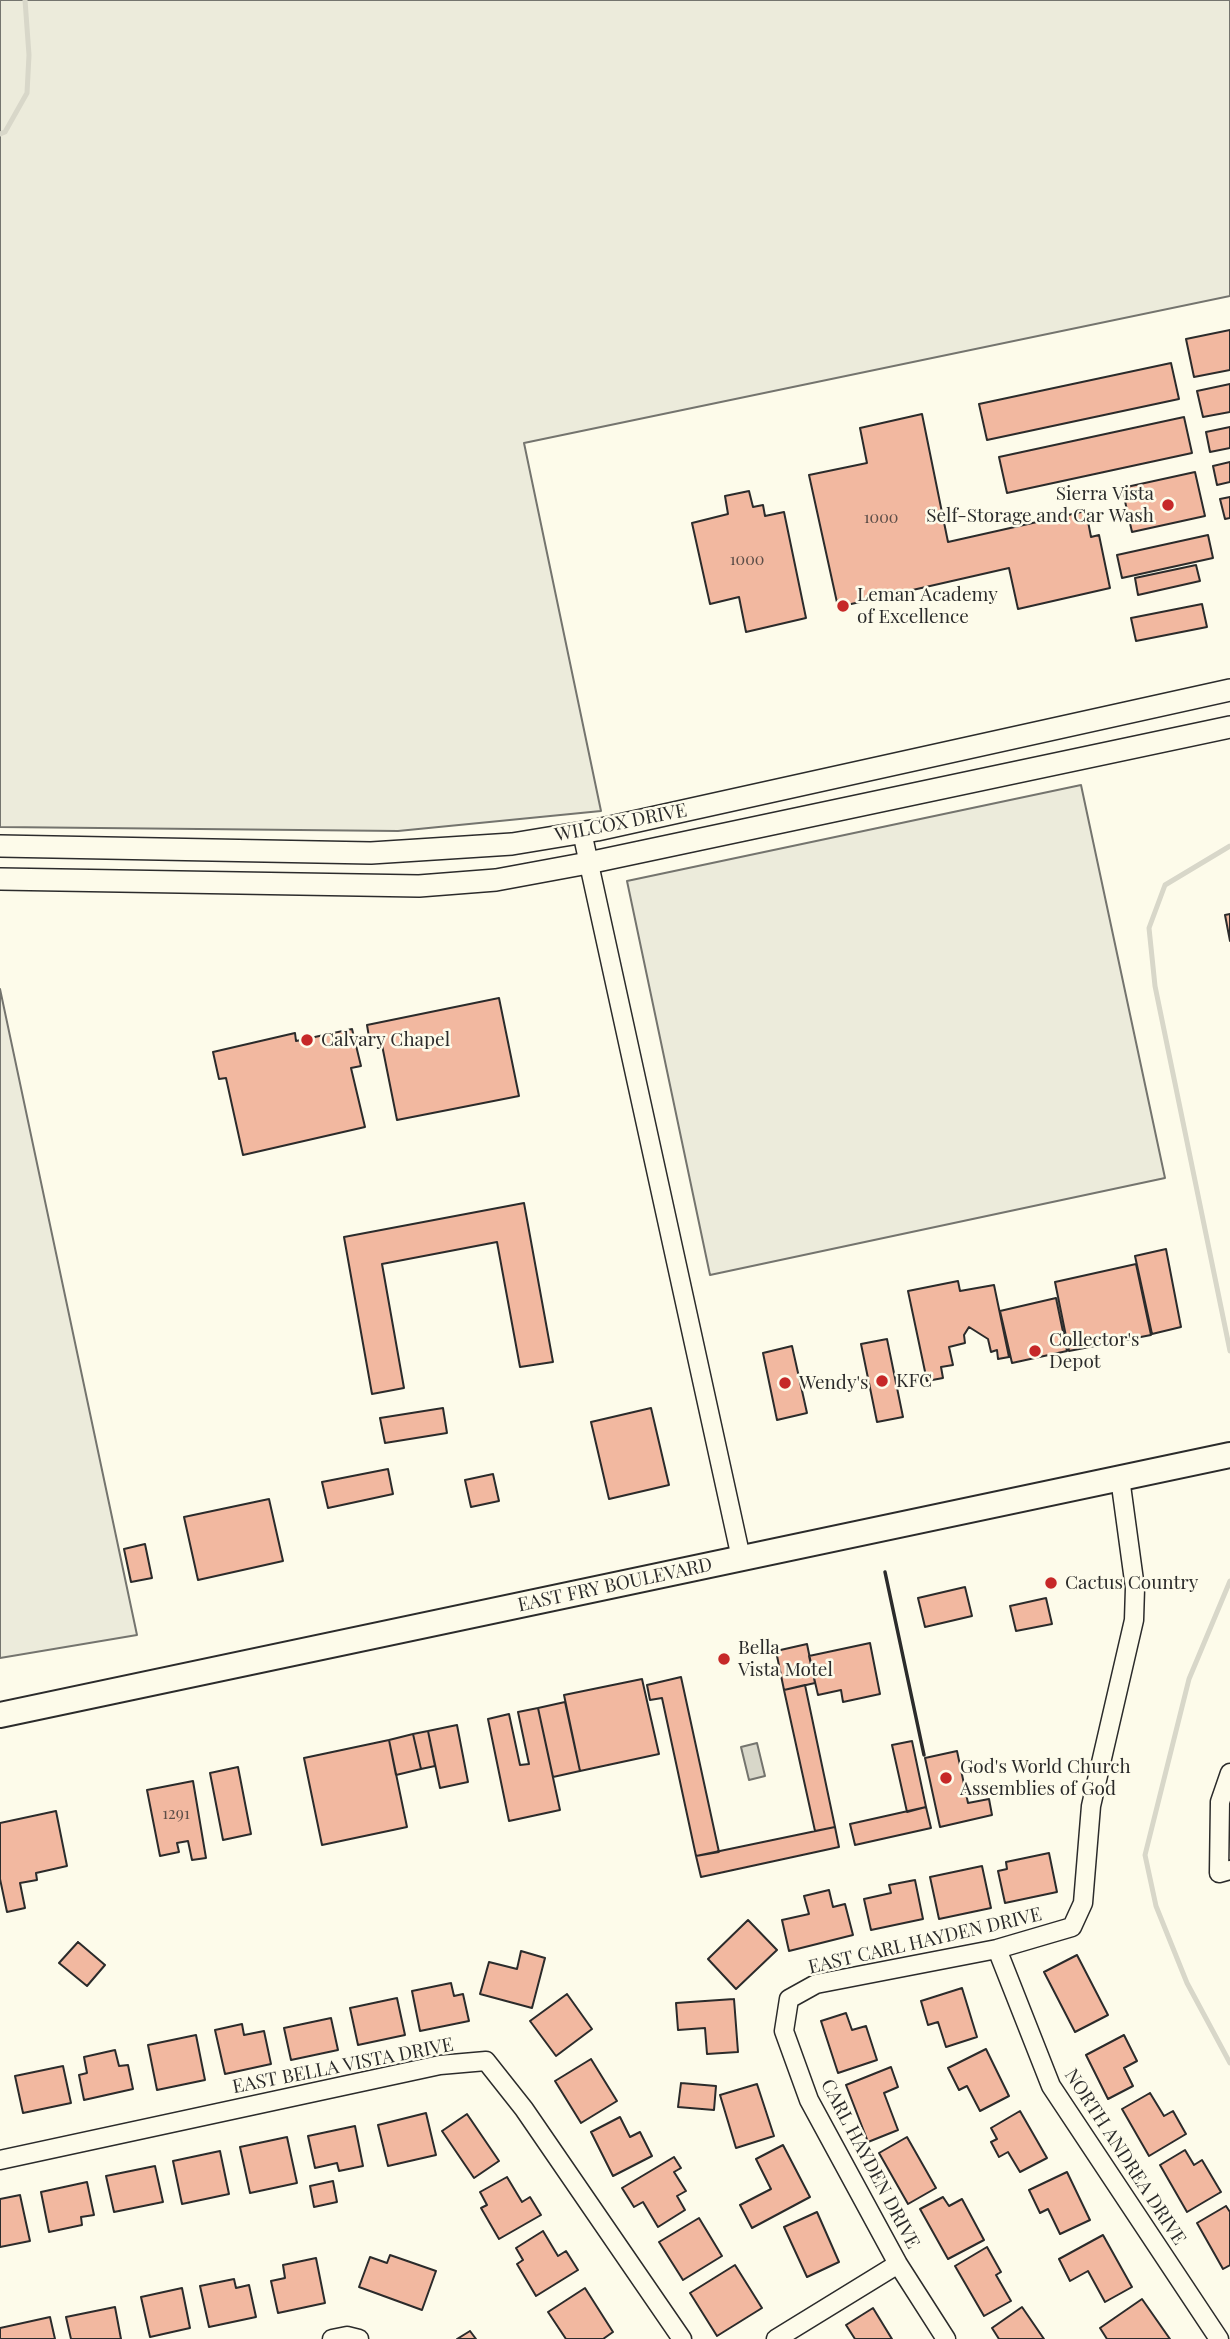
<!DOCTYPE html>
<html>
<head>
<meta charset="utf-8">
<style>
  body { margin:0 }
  canvas { display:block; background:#fdfbea }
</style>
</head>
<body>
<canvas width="1230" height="2339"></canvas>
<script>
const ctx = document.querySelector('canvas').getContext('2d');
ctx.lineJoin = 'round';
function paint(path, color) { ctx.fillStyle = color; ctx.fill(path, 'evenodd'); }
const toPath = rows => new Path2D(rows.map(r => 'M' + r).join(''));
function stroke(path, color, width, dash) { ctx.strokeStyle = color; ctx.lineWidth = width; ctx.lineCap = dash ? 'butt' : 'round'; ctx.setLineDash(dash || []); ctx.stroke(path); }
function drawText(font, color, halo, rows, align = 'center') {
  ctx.font = font + ' "Playfair Display",serif'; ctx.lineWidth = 5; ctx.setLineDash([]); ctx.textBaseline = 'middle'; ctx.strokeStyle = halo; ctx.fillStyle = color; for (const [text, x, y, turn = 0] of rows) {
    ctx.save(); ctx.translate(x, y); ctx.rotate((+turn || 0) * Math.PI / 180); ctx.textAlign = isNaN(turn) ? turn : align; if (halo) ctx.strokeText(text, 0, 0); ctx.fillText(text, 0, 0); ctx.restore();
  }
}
const green = toPath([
  [0,0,1230,0,1230,296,524,443,601,811,398,831,0,827,0,0],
  [1081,785,1165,1178,710,1275,627,881,1081,785],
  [0,989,137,1635,0,1658,0,989]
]);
paint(green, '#ecebdb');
stroke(green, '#74746e', 2);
const water = toPath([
  [757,1743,765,1776,749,1780,741,1747,757,1743]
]);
paint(water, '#d8d7c9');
stroke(water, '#74746e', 2);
stroke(toPath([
  [0,134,5,132,27,93,29,55,25,0],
  [1230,846,1165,885,1149,928,1155,986,1230,1351],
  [1230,1581,1189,1679,1145,1855,1156,1906,1187,1983,1230,2063]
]), '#d8d7c9', 5);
const building = toPath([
  [1230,330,1230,370,1194,377,1186,339,1230,330],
  [1171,363,1179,399,987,440,979,404,1171,363],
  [1230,384,1230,412,1203,417,1197,391,1230,384],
  [922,414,948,542,1086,511,1091,537,1099,535,1110,588,1018,609,1009,568,838,607,809,475,867,463,860,428,922,414],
  [1184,417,1192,453,1007,493,999,457,1184,417],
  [1230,427,1230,448,1210,452,1206,432,1230,427],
  [1230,462,1230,482,1217,485,1213,466,1230,462],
  [1195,472,1205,516,1132,532,1122,488,1195,472],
  [749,491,753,507,763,505,765,516,784,512,806,618,746,632,739,597,710,604,692,523,728,514,725,496,749,491],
  [1230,497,1230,518,1225,519,1220,499,1230,497],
  [1208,535,1213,558,1122,578,1117,555,1208,535],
  [1196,565,1200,581,1138,595,1135,578,1196,565],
  [1202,604,1207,627,1136,641,1131,618,1202,604],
  [1230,914,1230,941,1225,915,1230,914],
  [499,998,519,1096,397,1120,380,1035,369,1037,367,1025,499,998],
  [352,1029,361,1066,351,1068,365,1127,243,1155,226,1078,219,1079,213,1052,295,1033,296,1041,352,1029],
  [524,1203,553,1362,520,1367,497,1242,382,1264,404,1388,372,1394,344,1237,524,1203],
  [1166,1249,1181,1327,1152,1334,1135,1256,1166,1249],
  [1136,1264,1151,1335,1069,1351,1055,1282,1136,1264],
  [958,1281,960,1291,994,1285,1009,1357,998,1359,997,1350,991,1352,988,1339,969,1327,964,1335,965,1343,949,1347,953,1365,941,1367,943,1378,927,1381,908,1291,958,1281],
  [1056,1298,1067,1351,1012,1363,1000,1311,1056,1298],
  [887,1339,903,1417,877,1422,861,1344,887,1339],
  [792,1346,807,1413,777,1420,763,1353,792,1346],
  [443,1408,447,1433,385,1443,380,1418,443,1408],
  [651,1408,669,1485,609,1499,591,1422,651,1408],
  [388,1469,393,1494,328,1508,322,1482,388,1469],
  [493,1474,499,1501,471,1507,465,1480,493,1474],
  [269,1499,283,1561,198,1580,184,1517,269,1499],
  [145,1544,152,1578,131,1582,124,1549,145,1544],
  [965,1587,972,1616,925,1627,918,1598,965,1587],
  [1046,1598,1052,1624,1016,1631,1010,1606,1046,1598],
  [870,1643,880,1694,843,1702,841,1690,818,1695,809,1656,870,1643],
  [807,1644,815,1683,784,1690,776,1651,807,1644],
  [681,1677,719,1852,696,1856,662,1698,650,1700,647,1685,681,1677],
  [642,1679,659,1754,580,1771,564,1695,642,1679],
  [805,1685,835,1827,815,1831,784,1690,805,1685],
  [565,1702,580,1771,553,1777,538,1708,565,1702],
  [538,1708,560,1810,509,1821,488,1719,509,1714,520,1765,529,1764,518,1712,538,1708],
  [457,1725,468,1782,440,1788,428,1731,457,1725],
  [428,1731,435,1766,421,1769,413,1734,428,1731],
  [413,1734,421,1769,396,1775,389,1740,413,1734],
  [389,1740,407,1827,322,1845,304,1758,389,1740],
  [912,1741,926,1807,907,1812,892,1745,912,1741],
  [957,1751,968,1803,989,1799,992,1815,940,1827,925,1758,957,1751],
  [238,1767,251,1834,223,1840,210,1773,238,1767],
  [193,1781,206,1858,192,1860,188,1841,177,1843,179,1852,160,1856,147,1790,193,1781],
  [926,1807,931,1828,855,1845,850,1824,926,1807],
  [56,1811,67,1866,36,1873,37,1880,20,1883,25,1908,7,1912,0,1879,0,1823,56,1811],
  [835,1827,839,1847,701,1877,696,1856,835,1827],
  [1049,1853,1057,1892,1005,1903,998,1871,1007,1869,1006,1862,1049,1853],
  [982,1866,991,1908,939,1919,930,1877,982,1866],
  [915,1880,923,1919,871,1930,864,1899,891,1893,889,1885,915,1880],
  [829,1890,833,1907,845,1904,853,1935,789,1951,782,1920,809,1914,804,1896,829,1890],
  [748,1920,777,1950,736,1989,708,1959,748,1920],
  [78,1942,105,1965,87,1986,59,1963,78,1942],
  [521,1951,545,1958,532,2008,480,1994,489,1962,517,1969,521,1951],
  [1077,1955,1108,2015,1075,2032,1044,1972,1077,1955],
  [451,1983,454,1996,463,1994,469,2021,420,2031,412,1991,451,1983],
  [962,1988,977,2037,946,2047,938,2022,928,2025,921,2001,962,1988],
  [567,1994,592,2029,556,2056,530,2021,567,1994],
  [397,1998,405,2035,358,2045,350,2008,397,1998],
  [734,1999,738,2052,707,2054,705,2028,678,2030,676,2003,734,1999],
  [846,2013,852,2030,866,2026,877,2060,838,2073,821,2021,846,2013],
  [331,2018,338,2050,291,2060,284,2028,331,2018],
  [242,2024,244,2035,264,2031,271,2064,225,2074,215,2030,242,2024],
  [196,2035,205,2080,157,2090,148,2045,196,2035],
  [1124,2035,1137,2061,1124,2068,1133,2086,1108,2099,1086,2055,1124,2035],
  [986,2049,1009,2096,980,2111,967,2086,959,2090,948,2068,986,2049],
  [115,2050,119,2066,128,2065,133,2089,84,2100,79,2075,87,2073,84,2057,115,2050],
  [591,2059,617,2101,581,2123,555,2081,591,2059],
  [63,2066,71,2103,23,2113,15,2076,63,2066],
  [891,2067,898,2087,884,2093,898,2130,868,2142,846,2085,891,2067],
  [681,2083,716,2086,714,2110,678,2107,681,2083],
  [757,2084,774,2136,736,2148,720,2095,757,2084],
  [1150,2093,1164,2116,1173,2111,1186,2134,1149,2156,1122,2109,1150,2093],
  [1020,2111,1047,2158,1020,2172,1008,2152,999,2157,991,2142,997,2139,991,2128,1020,2111],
  [426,2113,436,2155,388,2166,378,2125,426,2113],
  [467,2114,499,2161,474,2178,442,2131,467,2114],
  [620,2117,630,2137,640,2132,652,2156,613,2176,591,2132,620,2117],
  [355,2126,363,2166,339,2171,337,2163,315,2168,308,2136,355,2126],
  [287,2137,297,2183,250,2193,240,2147,287,2137],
  [907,2137,936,2188,908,2204,879,2153,907,2137],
  [783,2145,810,2197,752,2228,740,2205,771,2189,756,2159,783,2145],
  [1185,2150,1194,2165,1202,2160,1221,2192,1187,2212,1160,2165,1185,2150],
  [220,2151,229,2194,182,2204,173,2161,220,2151],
  [674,2157,681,2168,674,2172,686,2191,677,2196,685,2210,658,2227,643,2202,634,2207,622,2188,674,2157],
  [155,2166,163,2202,114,2212,106,2176,155,2166],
  [1067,2172,1090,2220,1060,2234,1048,2209,1040,2213,1029,2190,1067,2172],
  [507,2177,522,2202,530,2197,541,2215,499,2239,481,2208,487,2205,480,2192,507,2177],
  [333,2181,337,2202,314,2207,310,2186,333,2181],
  [87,2182,94,2215,81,2217,82,2225,49,2232,41,2192,87,2182],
  [20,2195,30,2241,0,2247,0,2199,20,2195],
  [943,2197,949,2206,962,2199,984,2240,948,2259,920,2209,943,2197],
  [1226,2206,1230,2212,1230,2265,1223,2269,1197,2223,1226,2206],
  [817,2212,839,2262,807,2277,784,2227,817,2212],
  [699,2218,722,2256,683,2280,659,2242,699,2218],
  [543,2231,558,2256,566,2251,578,2270,536,2296,517,2264,523,2260,516,2248,543,2231],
  [1103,2235,1132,2287,1105,2302,1088,2271,1070,2281,1059,2259,1103,2235],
  [987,2247,1001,2272,996,2275,1011,2301,984,2316,955,2266,987,2247],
  [390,2255,436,2271,422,2310,359,2287,370,2257,387,2263,390,2255],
  [316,2258,325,2303,278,2313,271,2281,285,2278,283,2265,316,2258],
  [735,2265,762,2308,717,2336,690,2293,735,2265],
  [234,2279,236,2288,249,2285,256,2317,209,2327,200,2286,234,2279],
  [182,2288,190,2328,150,2337,141,2297,182,2288],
  [585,2288,613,2332,603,2339,566,2339,548,2312,585,2288],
  [1142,2299,1170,2339,1107,2339,1100,2328,1142,2299],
  [115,2307,121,2339,71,2339,66,2317,115,2307],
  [1022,2307,1044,2339,999,2339,992,2328,1022,2307],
  [873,2308,892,2339,855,2339,846,2325,873,2308],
  [50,2317,55,2339,0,2339,0,2328,50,2317],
  [470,2331,476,2339,457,2339,470,2331]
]);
paint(building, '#f2b8a0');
stroke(building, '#2b2b2b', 2);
const minor = toPath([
  [582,832,741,1558],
  [1230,1773,1220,1802,1219,1873,1230,1870],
  [997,1949,1051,2086,1219,2339],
  [0,2160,440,2065,486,2061,524,2109,682,2339],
  [332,2339,347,2336,359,2339],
  [776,2339,898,2264],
  [946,2339,898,2264,809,2100,784,2031,789,1999,816,1984,997,1949,1072,1927,1083,1903,1091,1806,1134,1620,1135,1588,1120,1478]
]);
const tertiary = toPath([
  [0,846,371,853,512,844,597,830,1230,690],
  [0,879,419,886,496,880,588,863,1230,727]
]);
const secondary = toPath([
  [0,1715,1230,1455]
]);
stroke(minor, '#2b2b2b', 21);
stroke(tertiary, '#2b2b2b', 24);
stroke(secondary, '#2b2b2b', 28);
stroke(minor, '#fdfbea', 18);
stroke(tertiary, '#fdfbea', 21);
stroke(secondary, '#fdfbea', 24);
stroke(toPath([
  [885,1572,924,1755]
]), '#2b2b2b', 3.5);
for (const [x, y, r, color] of [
  [1168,505,7,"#c62828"],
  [843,606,7,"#c62828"],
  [307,1040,7,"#c62828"],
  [1035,1351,7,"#c62828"],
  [882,1381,7,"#c62828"],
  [785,1383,7,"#c62828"],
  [1051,1583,7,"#c62828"],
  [724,1659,7,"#c62828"],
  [946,1778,7,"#c62828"]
]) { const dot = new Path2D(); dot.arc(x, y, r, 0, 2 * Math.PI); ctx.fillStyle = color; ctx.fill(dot); stroke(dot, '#fdfbea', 2.5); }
drawText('16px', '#5d4e48', null, [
  ["1000",881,518],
  ["1000",747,560],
  ["1291",176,1814]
]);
drawText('19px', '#2b2b2b', '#fdfbea', [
  ["Sierra Vista",1154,494,"right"],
  ["Self-Storage and Car Wash",1154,516,"right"],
  ["Leman Academy",857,595],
  ["of Excellence",857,617],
  ["Calvary Chapel",321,1040],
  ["Collector's",1049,1340],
  ["Depot",1049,1362],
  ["KFC",896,1381],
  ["Wendy's",799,1383],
  ["Cactus Country",1065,1583],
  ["Bella",738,1648],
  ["Vista Motel",738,1670],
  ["God's World Church",960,1767],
  ["Assemblies of God",960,1789]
], 'left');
drawText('19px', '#2b2b2b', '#fdfbea', [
  ["WILCOX DRIVE",621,823,-11],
  ["EAST FRY BOULEVARD",615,1585,-12],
  ["EAST CARL HAYDEN DRIVE",925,1941,-13],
  ["EAST BELLA VISTA DRIVE",343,2066,-11],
  ["NORTH ANDREA DRIVE",1125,2157,57],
  ["CARL HAYDEN DRIVE",870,2164,62]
]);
</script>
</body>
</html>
